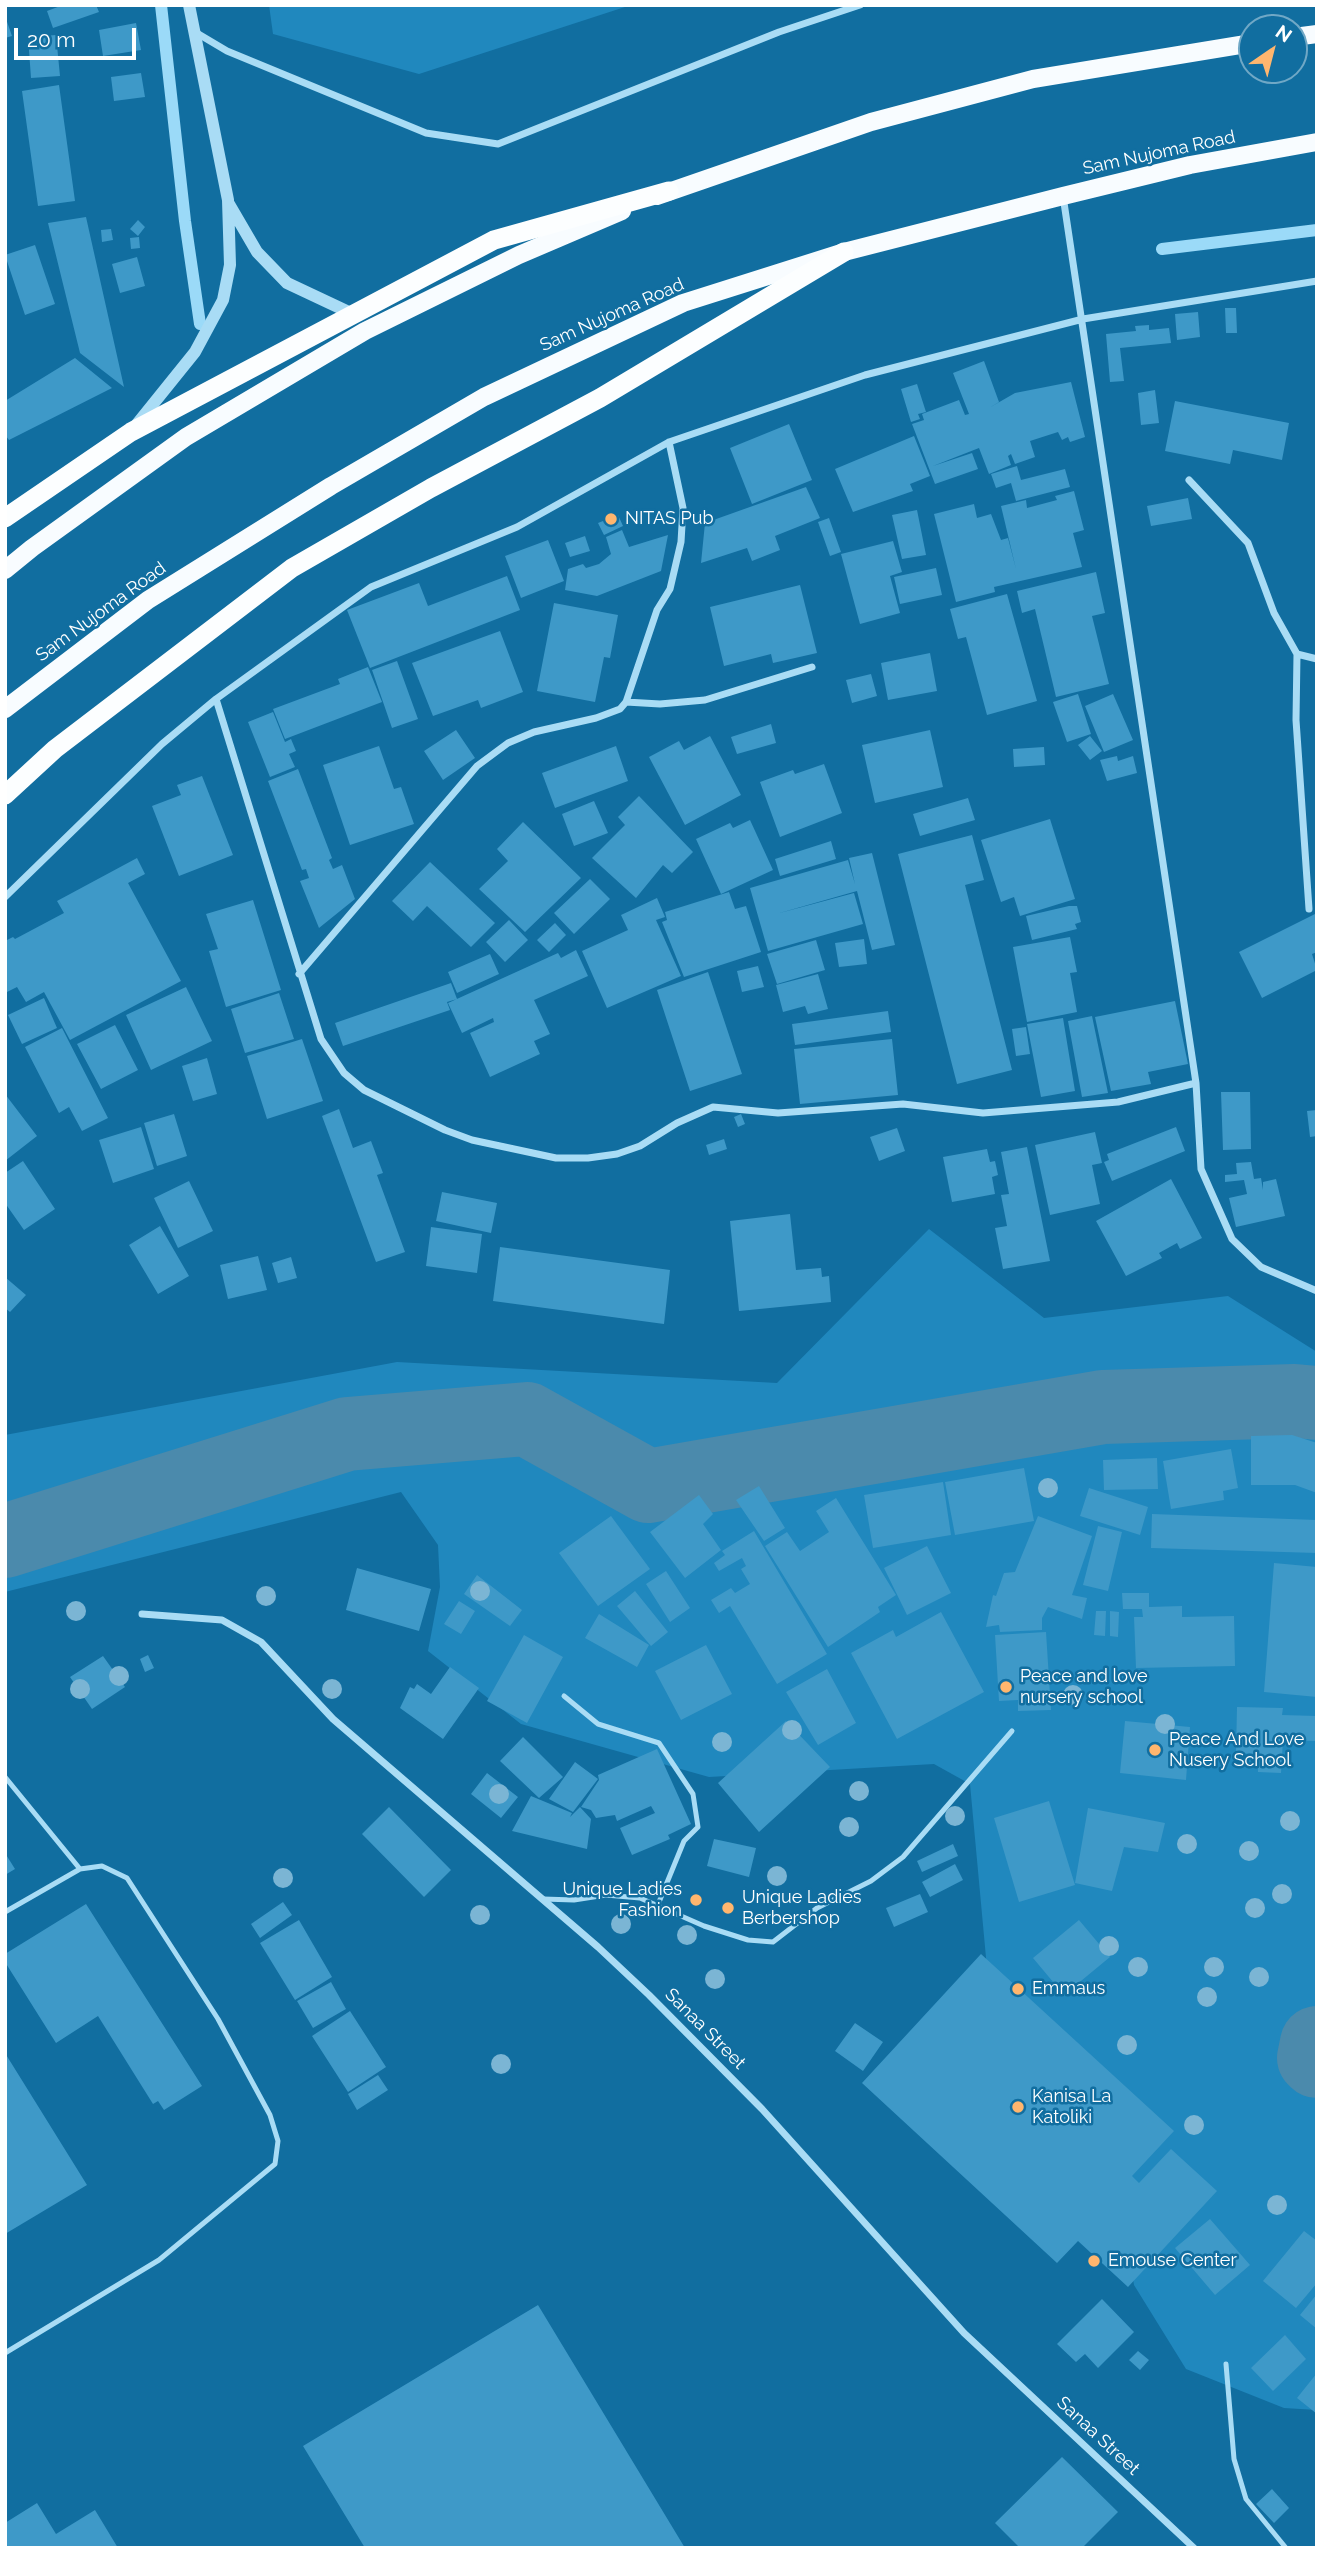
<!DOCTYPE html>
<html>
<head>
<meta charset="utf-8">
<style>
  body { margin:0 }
  #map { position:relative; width:1322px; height:2553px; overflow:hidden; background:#116ea0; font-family:Raleway,sans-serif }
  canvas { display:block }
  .frame { position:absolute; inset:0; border:7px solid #fff; pointer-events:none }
  .north { position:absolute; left:1238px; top:14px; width:70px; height:70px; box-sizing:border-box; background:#116ea0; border:2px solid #70a8c6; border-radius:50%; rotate:35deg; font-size:19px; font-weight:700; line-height:28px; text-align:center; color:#fff }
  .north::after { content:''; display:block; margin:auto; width:24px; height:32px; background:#ffb66e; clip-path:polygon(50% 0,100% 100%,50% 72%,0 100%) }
  .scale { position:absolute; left:14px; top:28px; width:122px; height:32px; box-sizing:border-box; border:4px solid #fff; border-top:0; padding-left:9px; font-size:21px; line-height:24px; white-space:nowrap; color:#fff; -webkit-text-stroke:5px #116ea0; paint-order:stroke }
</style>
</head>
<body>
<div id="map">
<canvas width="1322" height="2553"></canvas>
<div class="frame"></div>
<div class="north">N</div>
<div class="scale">20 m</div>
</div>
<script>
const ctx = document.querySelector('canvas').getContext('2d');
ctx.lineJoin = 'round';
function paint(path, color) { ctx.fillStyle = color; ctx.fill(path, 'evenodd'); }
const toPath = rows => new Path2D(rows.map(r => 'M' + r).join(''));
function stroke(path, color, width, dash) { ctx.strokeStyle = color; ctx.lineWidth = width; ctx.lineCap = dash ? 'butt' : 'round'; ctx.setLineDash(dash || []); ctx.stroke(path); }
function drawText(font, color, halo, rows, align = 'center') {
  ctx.font = font + ' Raleway,sans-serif'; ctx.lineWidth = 5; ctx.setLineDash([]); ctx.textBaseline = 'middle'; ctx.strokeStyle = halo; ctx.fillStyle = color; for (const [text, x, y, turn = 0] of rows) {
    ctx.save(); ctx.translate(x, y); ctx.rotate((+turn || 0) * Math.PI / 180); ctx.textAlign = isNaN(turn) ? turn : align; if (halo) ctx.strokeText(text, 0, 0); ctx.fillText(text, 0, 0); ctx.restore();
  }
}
paint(toPath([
  [269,5,631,5,419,74,273,34],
  [929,1229,1044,1318,1228,1296,1317,1352,1317,2410,1284,2408,1186,2369,1134,2285,1110,2127,990,2001,970,1784,934,1764,709,1777,521,1724,428,1651,440,1587,438,1545,401,1492,5,1592,5,1435,397,1362,777,1383]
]), '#2088be');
stroke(toPath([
  [161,5,185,221,200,324],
  [1162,249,1317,230]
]), '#9bdaf8', 12);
stroke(toPath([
  [5,1541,347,1434,527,1419,648,1486,1103,1407,1295,1401,1317,1403],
  [1317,2043,1314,2058,1317,2061]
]), '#4b8aac', 74);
paint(toPath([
  [63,5,96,5,99,12,53,28,47,11],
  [5,16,12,36,5,38],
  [136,23,141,50,103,56,99,30],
  [56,35,60,76,31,78,28,37],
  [141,73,145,97,114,101,111,77],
  [59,85,75,201,38,206,22,91],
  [86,217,124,387,80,353,48,223],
  [138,220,145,227,138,236,130,229],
  [111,229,113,240,102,242,101,230],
  [139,237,140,248,131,249,130,238],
  [35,245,55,304,25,315,5,255],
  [137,257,145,286,120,293,112,264],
  [1225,308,1236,308,1237,333,1226,333],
  [1198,312,1200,337,1177,340,1175,314],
  [1149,325,1149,330,1169,328,1171,343,1120,348,1124,381,1110,382,1106,334,1136,331,1135,326],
  [75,358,112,388,9,440,5,435,5,401],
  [984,361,999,402,989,408,1015,393,1071,382,1085,437,1070,442,1068,437,1062,440,1058,432,1030,441,1035,457,1015,464,1011,454,1008,456,1011,465,989,474,979,448,933,466,972,453,978,469,935,484,912,424,924,420,922,414,959,400,965,415,969,414,953,373],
  [917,384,926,412,918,414,920,419,911,422,901,389],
  [1155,390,1159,423,1141,425,1138,393],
  [1175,401,1289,423,1282,460,1233,450,1230,464,1165,451],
  [789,424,812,480,752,504,730,448],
  [914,436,930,476,910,484,913,491,853,512,835,469],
  [1017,466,1021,480,1065,469,1070,487,1016,501,1011,483,996,488,991,474],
  [806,487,820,518,775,536,780,550,752,561,747,548,701,563,705,523],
  [1074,491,1084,530,1073,533,1082,567,994,587,995,592,956,602,934,514,974,504,977,518,991,514,1001,540,1008,538,1016,569,1001,506,1026,500,1027,508,1057,500,1055,496],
  [1188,498,1192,519,1151,526,1147,506],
  [917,510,926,555,902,559,892,515],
  [618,515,623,526,604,535,598,523],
  [829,518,841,552,830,556,818,522],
  [622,530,629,547,668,535,661,571,597,596,565,590,568,569,583,564,586,568,599,564,611,554,606,537],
  [585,536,590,551,570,557,565,543],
  [548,540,564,581,521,598,505,556],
  [893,541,902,572,890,576,900,613,860,624,841,554],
  [936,568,942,595,900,604,894,577],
  [1096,572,1105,613,1092,616,1109,684,1056,697,1035,609,1022,613,1017,591],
  [507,576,520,610,370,668,347,610,419,583,428,606],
  [800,585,817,653,773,663,771,654,724,666,710,607],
  [1007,594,1037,701,987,715,966,637,958,639,950,609],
  [554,603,618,615,610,658,604,657,595,702,537,691],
  [500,631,523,692,481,708,478,700,433,716,412,663],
  [930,653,937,691,888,700,881,663],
  [397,661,418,719,392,728,372,670],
  [368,667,382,702,285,739,273,709,340,684,338,679],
  [871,674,877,696,852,703,846,680],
  [1078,694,1091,734,1067,742,1053,702],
  [1113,694,1133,740,1104,752,1085,706],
  [273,712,285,742,291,739,296,751,289,754,295,767,270,777,248,722],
  [771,724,776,743,737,754,731,737],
  [456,730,475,758,443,780,424,751],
  [930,730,943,787,875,803,862,745],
  [710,736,741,795,685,825,649,757,679,741,684,750],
  [1090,736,1102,751,1090,760,1078,745],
  [379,746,394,789,401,787,414,824,350,845,323,765],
  [616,746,628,781,555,808,542,773],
  [1044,747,1045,765,1014,767,1013,749],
  [1117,756,1118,761,1133,756,1137,773,1107,781,1100,760],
  [824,764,842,813,780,837,760,782,793,770,795,774],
  [298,769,332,858,329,860,333,869,342,865,355,899,319,928,300,881,309,878,306,869,302,870,268,781],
  [202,776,233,855,179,876,152,806,181,795,177,785],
  [639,796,693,852,672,873,663,865,636,898,592,858,625,825,618,817],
  [968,798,975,820,920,836,913,814],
  [594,801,608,833,574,846,562,814],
  [1050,819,1075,899,1020,916,1014,897,1001,902,981,840],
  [750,820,773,870,721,894,696,839,730,823,733,828],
  [523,822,581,878,525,932,479,889,508,861,497,849],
  [972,835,984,880,965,885,1012,1070,957,1084,898,854],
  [831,841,836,859,780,876,775,859],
  [872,853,895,945,872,950,857,891,776,914,854,893,863,924,768,951,750,888,848,860,855,884,849,858],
  [137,858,145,874,128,883,181,981,70,1040,44,992,26,1002,17,987,5,993,5,941,13,937,15,939,64,913,57,901],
  [430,862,495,923,471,947,427,906,413,921,392,901],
  [590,879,610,899,574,934,554,913],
  [729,892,735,909,746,906,761,952,684,977,662,922,667,920,665,912],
  [657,898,665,917,656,920,681,976,607,1008,582,951,628,930,621,915],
  [253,900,281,990,226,1007,209,951,218,949,206,914],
  [1069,906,1077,906,1081,922,1075,924,1077,929,1032,940,1026,916],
  [1317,913,1317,952,1312,954,1317,970,1262,998,1239,952],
  [509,920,528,940,505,962,486,942],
  [555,923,566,935,549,952,537,940],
  [1070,937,1077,972,1070,973,1077,1012,1027,1022,1013,947],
  [864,939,867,964,839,967,835,943],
  [816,940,825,970,777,984,767,954],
  [576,950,588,976,534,1000,550,1034,534,1041,540,1054,490,1077,470,1033,494,1022,493,1018,462,1033,448,1003,558,953,561,958],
  [490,954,499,974,457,993,448,972],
  [758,966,764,987,742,992,737,971],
  [708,972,742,1074,690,1091,657,990],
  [818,974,828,1009,808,1014,805,1006,783,1012,776,985],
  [451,983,457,999,447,1002,450,1010,343,1046,335,1023],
  [186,987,212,1041,151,1070,126,1015],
  [279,993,294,1039,245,1053,231,1009],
  [44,998,57,1028,22,1044,8,1015],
  [1175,1001,1188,1064,1148,1072,1151,1084,1111,1091,1095,1017],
  [888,1011,891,1032,795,1045,792,1024],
  [1092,1016,1108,1093,1082,1097,1068,1021],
  [1063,1018,1075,1091,1041,1097,1027,1024],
  [115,1025,138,1070,101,1089,77,1044],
  [1026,1027,1030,1054,1016,1056,1012,1029],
  [62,1028,108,1118,82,1131,69,1107,59,1113,25,1047],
  [302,1039,323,1101,267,1119,247,1056],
  [892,1039,898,1095,800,1104,794,1049],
  [207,1058,217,1094,193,1101,182,1066],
  [1221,1092,1250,1092,1251,1149,1223,1150],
  [5,1094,37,1136,5,1161],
  [339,1109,353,1148,371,1141,383,1173,377,1175,405,1252,376,1262,322,1116],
  [1317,1110,1317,1136,1310,1137,1307,1111],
  [174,1114,187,1156,157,1166,144,1123],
  [741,1114,745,1124,738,1127,734,1117],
  [141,1127,154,1169,113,1183,99,1140],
  [1176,1127,1185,1151,1112,1181,1104,1162,1109,1160,1107,1154],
  [897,1128,905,1151,879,1161,870,1137],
  [1095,1132,1102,1163,1092,1165,1100,1204,1050,1215,1035,1145],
  [724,1139,727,1149,709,1155,706,1145],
  [1027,1147,1050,1261,1003,1269,995,1228,1007,1226,1001,1195,1009,1194,1001,1152],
  [987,1149,990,1162,995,1161,998,1175,992,1177,995,1194,952,1202,943,1157],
  [23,1161,55,1209,24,1230,5,1203,5,1173],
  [1251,1162,1254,1179,1261,1178,1263,1190,1263,1182,1276,1179,1285,1216,1236,1227,1229,1198,1247,1194,1244,1180,1225,1182,1225,1175,1237,1174,1236,1163],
  [1171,1179,1202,1238,1180,1249,1177,1243,1159,1253,1162,1258,1126,1276,1096,1221],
  [189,1181,213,1231,178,1248,154,1198],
  [442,1192,497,1203,491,1233,436,1221],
  [790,1214,796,1270,821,1268,822,1277,829,1276,831,1302,739,1311,730,1221],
  [160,1226,189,1276,158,1294,129,1245],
  [431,1227,482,1234,477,1273,426,1266],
  [500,1247,670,1270,664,1324,493,1301],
  [258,1256,267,1290,228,1299,220,1265],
  [291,1257,297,1278,278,1283,272,1263],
  [5,1277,26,1295,10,1312,5,1308],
  [1292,1435,1317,1443,1317,1493,1295,1485,1251,1485,1251,1436],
  [1231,1449,1238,1488,1223,1491,1224,1500,1171,1509,1163,1461],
  [1157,1458,1158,1489,1104,1490,1103,1460],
  [1024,1468,1034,1521,955,1535,945,1482],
  [943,1482,951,1535,873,1548,864,1495],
  [759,1486,785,1528,764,1541,736,1500],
  [1089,1488,1148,1507,1140,1535,1080,1516],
  [699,1495,713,1514,703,1524,721,1550,685,1578,650,1532],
  [836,1498,896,1595,878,1607,880,1612,828,1647,765,1546,787,1532,800,1551,829,1532,816,1511],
  [1152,1514,1317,1520,1317,1553,1151,1548],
  [611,1516,650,1569,598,1606,559,1553],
  [1038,1516,1092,1536,1072,1595,1087,1598,1082,1619,1048,1607,1042,1618,1042,1630,1000,1632,999,1625,986,1627,993,1595,996,1596,1004,1573,1015,1572],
  [1098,1526,1122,1532,1108,1591,1083,1585],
  [754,1531,827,1654,777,1684,730,1606,719,1613,711,1600,731,1588,735,1593,750,1584,741,1569,746,1566,742,1558,719,1571,714,1563,725,1555,722,1551],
  [927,1546,951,1593,907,1615,884,1568],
  [1274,1563,1317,1567,1317,1697,1264,1692],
  [357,1568,431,1589,419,1631,346,1610],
  [666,1571,690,1608,670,1622,646,1584],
  [477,1575,522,1610,510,1626,464,1594],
  [635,1591,668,1632,651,1646,617,1606],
  [1122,1593,1149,1593,1149,1607,1182,1606,1182,1617,1234,1616,1235,1666,1136,1668,1134,1617,1143,1617,1142,1609,1123,1609],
  [459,1601,475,1611,461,1634,444,1624],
  [1096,1611,1106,1611,1105,1636,1094,1635],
  [1110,1611,1119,1612,1118,1637,1110,1636],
  [941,1612,984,1692,897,1739,851,1653,893,1630,896,1637],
  [599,1614,649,1645,637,1667,585,1638],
  [1046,1632,1051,1710,1018,1711,1018,1700,999,1701,995,1635],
  [524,1635,563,1657,527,1723,487,1701],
  [706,1645,732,1694,681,1720,655,1671],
  [148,1655,154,1668,145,1672,140,1659],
  [103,1656,125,1687,92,1709,70,1677],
  [450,1667,479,1688,443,1739,400,1708,410,1687,414,1689,417,1684,431,1694],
  [827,1669,856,1723,818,1745,786,1692],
  [1237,1707,1283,1708,1282,1715,1317,1716,1317,1741,1283,1740,1281,1773,1258,1772,1258,1754,1236,1753],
  [786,1721,830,1767,759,1832,718,1783],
  [1125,1721,1190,1727,1186,1780,1120,1773],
  [523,1737,563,1777,539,1798,500,1761],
  [657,1749,691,1824,668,1835,670,1839,632,1855,620,1828,655,1813,651,1806,617,1821,615,1815,596,1818,591,1810,581,1807,599,1780,598,1775],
  [575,1762,598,1779,573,1812,549,1799],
  [487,1773,518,1797,501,1818,471,1794],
  [531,1796,572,1813,570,1817,580,1807,591,1819,587,1849,512,1831],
  [1049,1801,1075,1885,1019,1902,994,1818],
  [389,1807,451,1870,424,1897,362,1834],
  [1088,1808,1165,1823,1158,1852,1124,1847,1112,1891,1075,1883],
  [714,1839,756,1848,749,1877,707,1866],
  [953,1844,958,1856,922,1872,917,1861],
  [5,1853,15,1869,5,1875],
  [955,1864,963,1880,930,1897,922,1882],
  [920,1894,928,1912,894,1927,886,1908],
  [283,1902,292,1915,260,1938,251,1924],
  [86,1904,202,2086,164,2110,158,2101,153,2104,98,2016,56,2043,5,1962,5,1954],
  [299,1920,332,1977,295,2000,260,1943],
  [1079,1920,1110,1957,1064,1995,1033,1958],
  [981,1954,1174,2131,1132,2176,1139,2183,1171,2149,1217,2191,1128,2287,1078,2241,1057,2263,862,2083],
  [331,1982,346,2009,313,2028,297,2001],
  [350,2011,386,2067,348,2092,312,2036],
  [855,2023,883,2042,863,2071,835,2051],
  [5,2053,87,2185,5,2234],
  [378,2075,388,2090,357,2110,348,2094],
  [1210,2219,1250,2265,1215,2295,1175,2248],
  [1304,2231,1317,2241,1317,2283,1296,2308,1263,2281],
  [1317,2294,1317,2329,1300,2315],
  [1102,2299,1134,2332,1098,2368,1085,2354,1076,2362,1057,2344],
  [538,2305,685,2548,365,2548,303,2446],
  [1285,2335,1306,2359,1273,2391,1251,2368],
  [1138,2351,1149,2360,1140,2370,1129,2360],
  [1317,2373,1317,2414,1297,2398],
  [1062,2457,1118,2512,1082,2548,1020,2548,995,2523],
  [1272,2489,1289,2508,1274,2523,1256,2504],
  [37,2503,56,2534,95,2510,118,2548,5,2548,5,2523]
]), '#3e99c8');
stroke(toPath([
  [564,1696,598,1724,659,1743,693,1794,698,1827,684,1841,657,1907],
  [5,1777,80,1869],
  [543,1899,574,1900,606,1895,640,1898,704,1926,748,1940,773,1942,817,1908,871,1881,903,1857,1012,1731],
  [5,1912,80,1869,102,1866,127,1878,218,2019,270,2115,278,2141,275,2164,159,2260,5,2353],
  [1226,2364,1234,2459,1246,2499,1286,2548]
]), '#a9dcf5', 5);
stroke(toPath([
  [195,32,227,51,426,133,498,144,779,32,860,5],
  [1063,196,1196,1083,1201,1169,1232,1239,1261,1267,1317,1291],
  [1189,480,1248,543,1274,613,1297,654,1317,659],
  [1297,654,1296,720,1309,909],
  [216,699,321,1039,344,1073,364,1090,445,1130,472,1140,556,1158,588,1158,617,1154,640,1146,677,1123,713,1107,778,1113,903,1104,983,1113,1118,1102,1196,1083],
  [626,702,660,704,705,700,812,667],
  [5,897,162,744,216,699,371,587,517,527,669,442,865,375,1083,319,1317,281],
  [299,974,477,766,508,743,534,732,596,718,620,709,626,702,657,610,670,589,681,542,683,508,669,442],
  [142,1614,222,1620,261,1642,333,1719,598,1947,649,1995,762,2109,964,2333,1194,2548]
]), '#a9dcf5', 7);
stroke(toPath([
  [229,204,257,252,287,283,355,315],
  [137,424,195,352,223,300,230,265,228,200,189,5]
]), '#a9dcf5', 12);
stroke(toPath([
  [1294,37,1317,34],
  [657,196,871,122,1033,79,1252,43],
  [5,570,32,548,186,437,365,331,519,255,622,211],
  [5,709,148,600,331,486,484,397,683,303,844,252,1063,196,1190,165,1317,142]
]), '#f8fcff', 18);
stroke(toPath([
  [5,518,131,432,494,240,669,191],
  [5,795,55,749,292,568,431,488,600,398,844,252]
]), '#fcfeff', 19);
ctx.fillStyle = '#7bb5d4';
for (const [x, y] of [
  [1048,1488],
  [480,1591],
  [266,1596],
  [76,1611],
  [119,1676],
  [80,1689],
  [332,1689],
  [1073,1695],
  [1165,1724],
  [792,1730],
  [722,1742],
  [859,1791],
  [499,1794],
  [955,1816],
  [1290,1821],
  [849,1827],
  [1187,1844],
  [1249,1851],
  [777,1876],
  [283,1878],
  [1282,1894],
  [1255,1908],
  [480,1915],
  [621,1924],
  [687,1935],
  [1109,1946],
  [1138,1967],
  [1214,1967],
  [1259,1977],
  [715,1979],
  [1207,1997],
  [1127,2045],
  [501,2064],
  [1194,2125],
  [1277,2205]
]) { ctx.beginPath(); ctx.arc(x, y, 10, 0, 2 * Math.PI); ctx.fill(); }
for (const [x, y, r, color] of [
  [611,519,7,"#ffb66e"],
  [1006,1687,7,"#ffb66e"],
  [1155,1750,7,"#ffb66e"],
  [696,1900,7,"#ffb66e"],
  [728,1908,7,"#ffb66e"],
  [1018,1989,7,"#ffb66e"],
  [1018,2107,7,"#ffb66e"],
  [1094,2261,7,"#ffb66e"]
]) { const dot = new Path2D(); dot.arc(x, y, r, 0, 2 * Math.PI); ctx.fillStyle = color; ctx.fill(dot); stroke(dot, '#116ea0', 2.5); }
drawText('18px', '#fff', '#116ea0', [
  ["Sam Nujoma Road",1159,153,-12],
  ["Sam Nujoma Road",612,315,-24],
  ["Sam Nujoma Road",101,612,-36],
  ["Sanaa Street",705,2029,45],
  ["Sanaa Street",1098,2436,43]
]);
drawText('18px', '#fff', '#116ea0', [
  ["NITAS Pub",625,519],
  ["Peace and love",1020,1677],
  ["nursery school",1020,1698],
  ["Peace And Love",1169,1740],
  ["Nusery School",1169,1761],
  ["Unique Ladies",682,1890,"right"],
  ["Fashion",682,1911,"right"],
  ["Unique Ladies",742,1898],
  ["Berbershop",742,1919],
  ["Emmaus",1032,1989],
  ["Kanisa La",1032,2097],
  ["Katoliki",1032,2118],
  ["Emouse Center",1108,2261]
], 'left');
</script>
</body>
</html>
